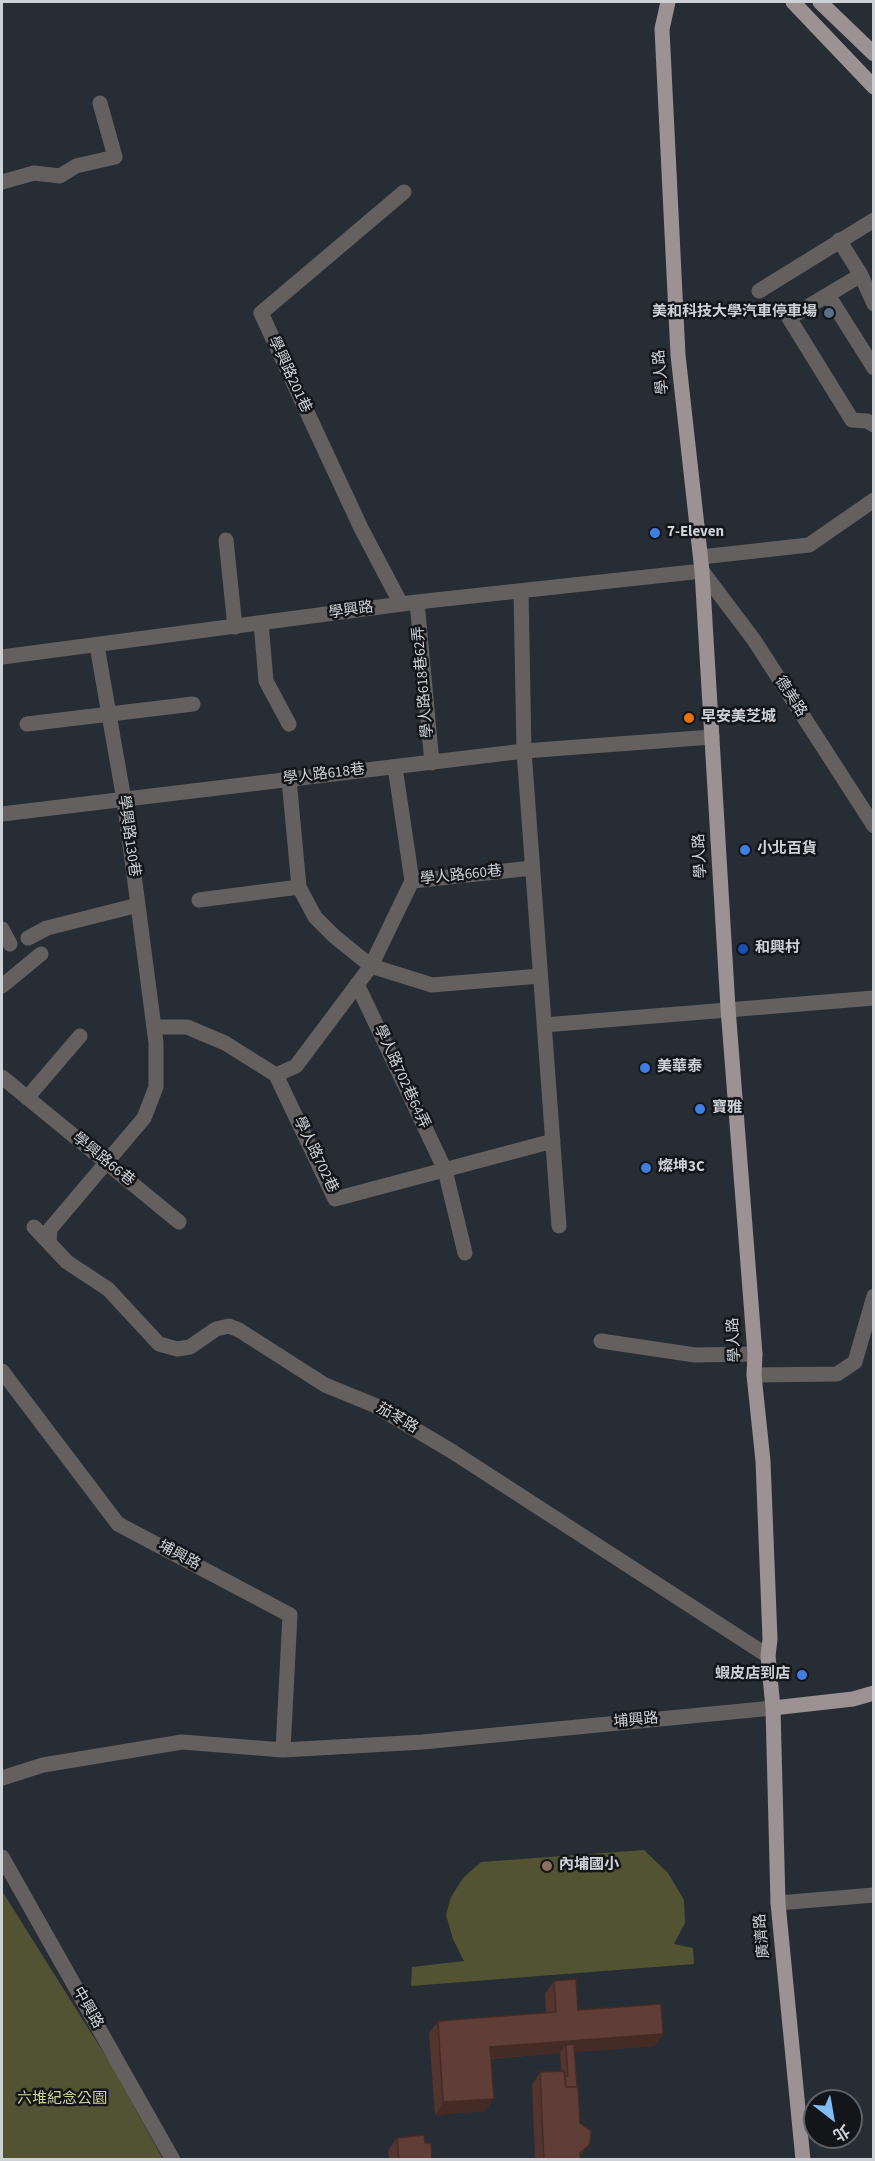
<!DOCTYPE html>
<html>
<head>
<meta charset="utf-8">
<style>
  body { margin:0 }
  #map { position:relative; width:875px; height:2161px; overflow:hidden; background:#272d34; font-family:"Source Sans 3","Noto Sans TC",sans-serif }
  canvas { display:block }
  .frame { position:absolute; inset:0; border:3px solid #ced2d6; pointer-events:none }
  .north { position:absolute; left:803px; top:2089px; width:60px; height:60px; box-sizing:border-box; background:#131519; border:2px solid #5e6165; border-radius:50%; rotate:149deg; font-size:16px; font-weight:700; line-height:24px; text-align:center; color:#ced2d6 }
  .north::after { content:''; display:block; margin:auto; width:21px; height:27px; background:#7fbdfa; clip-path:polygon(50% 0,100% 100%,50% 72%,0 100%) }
</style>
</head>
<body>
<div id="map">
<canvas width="875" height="2161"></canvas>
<div class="frame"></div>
<div class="north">北</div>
</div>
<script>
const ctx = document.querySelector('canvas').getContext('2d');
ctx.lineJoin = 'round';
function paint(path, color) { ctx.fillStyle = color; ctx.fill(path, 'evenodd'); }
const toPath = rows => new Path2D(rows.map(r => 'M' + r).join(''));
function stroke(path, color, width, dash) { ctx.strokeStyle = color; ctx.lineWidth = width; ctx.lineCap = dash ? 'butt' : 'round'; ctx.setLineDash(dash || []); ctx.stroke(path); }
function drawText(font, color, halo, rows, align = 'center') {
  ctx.font = font + ' "Source Sans 3","Noto Sans TC",sans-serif'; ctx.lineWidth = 5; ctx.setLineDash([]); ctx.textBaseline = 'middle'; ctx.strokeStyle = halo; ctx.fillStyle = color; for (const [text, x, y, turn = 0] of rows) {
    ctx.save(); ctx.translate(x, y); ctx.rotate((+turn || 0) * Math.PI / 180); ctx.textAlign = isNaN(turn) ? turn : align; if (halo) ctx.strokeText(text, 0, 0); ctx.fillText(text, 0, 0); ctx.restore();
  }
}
paint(toPath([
  [644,1850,668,1873,684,1900,685,1923,674,1944,693,1948,694,1964,411,1986,412,1967,464,1961,453,1939,446,1915,451,1897,463,1878,481,1862],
  [2,1891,110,2063,163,2159,2,2159]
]), '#515333');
stroke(toPath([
  [2,182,34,173,60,176,76,166,115,157,100,103],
  [839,240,861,275,789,318,852,420,867,421,874,425],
  [861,275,874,304],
  [759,291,874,220],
  [828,295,874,368],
  [226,540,235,627],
  [701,557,809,545,874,500],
  [521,591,524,751,559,1226],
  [417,602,432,763],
  [401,604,361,528,261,313,404,192],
  [261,623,266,681,289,724],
  [2,657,417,602,702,571,754,640,874,826],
  [27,724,193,704],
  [395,767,412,881],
  [289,779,299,887,315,917,334,936,371,966,432,985,540,976],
  [2,814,524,751,712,737],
  [199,900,299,887],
  [2,929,10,944],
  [28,938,47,928,138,905],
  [357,984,445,1170,465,1253],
  [2,986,41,954],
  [544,1025,874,998],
  [154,1027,187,1027,225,1043,276,1075],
  [276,1075,335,1199,553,1141],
  [276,1075,296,1066,371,966,412,881,532,868],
  [2,1077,179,1222],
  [27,1098,80,1036],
  [34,1227,67,1262,108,1289,159,1344,177,1349,190,1347,216,1329,229,1326,239,1330,325,1385,374,1405,453,1452,768,1656],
  [49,1243,50,1229,144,1118,156,1087,156,1043,138,905,124,800,97,646],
  [601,1341,695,1355,755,1354],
  [2,1371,118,1524,290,1615,283,1750],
  [754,1375,837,1374,855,1362,874,1296],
  [2,1778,43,1765,182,1742,283,1750,423,1742,773,1708],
  [2,1857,173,2160],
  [778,1903,874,1895]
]), '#656060', 15);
stroke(toPath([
  [668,2,662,29,678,355,702,571,728,1008,755,1354,754,1375,763,1461,770,1639,768,1656,773,1708,778,1903,803,2160],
  [793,2,874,87],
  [820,2,874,54],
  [773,1708,853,1699,874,1693]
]), '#9c9193', 15);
paint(toPath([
  [554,1981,578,2010,663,2034,654,2046,575,2052,581,2160,535,2160,532,2085,540,2072,561,2071,560,2053,491,2059,485,2111,435,2115,429,2033,438,2021,546,2013,545,1994],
  [397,2138,425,2143,432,2160,389,2160,388,2150]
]), '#53342f');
paint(toPath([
  [663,2034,654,2046,566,2053,566,2045,560,2053,482,2059,490,2047],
  [494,2099,485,2111,435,2115,443,2102],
  [590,2144,578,2160,580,2153]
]), '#442b26');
const building = toPath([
  [576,1979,578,2010,661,2004,663,2034,490,2047,494,2099,443,2102,438,2021,556,2012,554,1981,576,1979],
  [574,2044,577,2087,566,2087,565,2076,568,2076,566,2045,574,2044],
  [564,2071,566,2087,578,2087,580,2123,591,2131,590,2144,580,2153,581,2160,544,2160,540,2072,564,2071],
  [424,2135,425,2143,431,2143,432,2160,399,2160,397,2138,424,2135]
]);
paint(building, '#613d37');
stroke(building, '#442b26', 1.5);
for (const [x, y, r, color] of [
  [829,313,6,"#5c6f8a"],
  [655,533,6,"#3f7fe0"],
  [689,718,6,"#e8710a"],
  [745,850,6,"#3f7fe0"],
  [743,949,6,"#1a4fb4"],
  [645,1068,6,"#3f7fe0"],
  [700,1109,6,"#3f7fe0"],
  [646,1168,6,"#3f7fe0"],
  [802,1675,6,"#3f7fe0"],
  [547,1866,6,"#8d6e63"]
]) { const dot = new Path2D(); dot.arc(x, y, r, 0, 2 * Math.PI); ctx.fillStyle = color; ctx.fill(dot); stroke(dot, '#131519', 2); }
drawText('bold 15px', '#ced2d6', '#131519', [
  ["美和科技大學汽車停車場",817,313,"right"],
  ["7-Eleven",667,533],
  ["早安美芝城",701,718],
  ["小北百貨",757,850],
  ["和興村",755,949],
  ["美華泰",657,1068],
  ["寶雅",712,1109],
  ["燦坤3C",658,1168],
  ["蝦皮店到店",790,1675,"right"],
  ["內埔國小",559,1866]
], 'left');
drawText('15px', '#ced2d6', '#131519', [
  ["學人路",662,372,-95],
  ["學興路201巷",289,375,65],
  ["學興路",351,611,-8],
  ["學人路618巷62弄",424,682,-95],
  ["德美路",790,697,57],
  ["學人路618巷",324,775,-7],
  ["學興路130巷",128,836,82],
  ["學人路",701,856,-93],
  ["學人路660巷",461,876,-6],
  ["學人路702巷64弄",401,1077,65],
  ["學人路702巷",315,1155,64],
  ["學興路66巷",103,1160,39],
  ["學人路",735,1340,-93],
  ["茄苳路",397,1419,30],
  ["埔興路",179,1556,28],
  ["埔興路",636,1721,-5],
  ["廣濟路",763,1936,-95],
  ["中興路",87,2008,60]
]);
drawText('15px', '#d1d697', '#131519', [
  ["六堆紀念公園",62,2100]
]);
</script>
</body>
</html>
